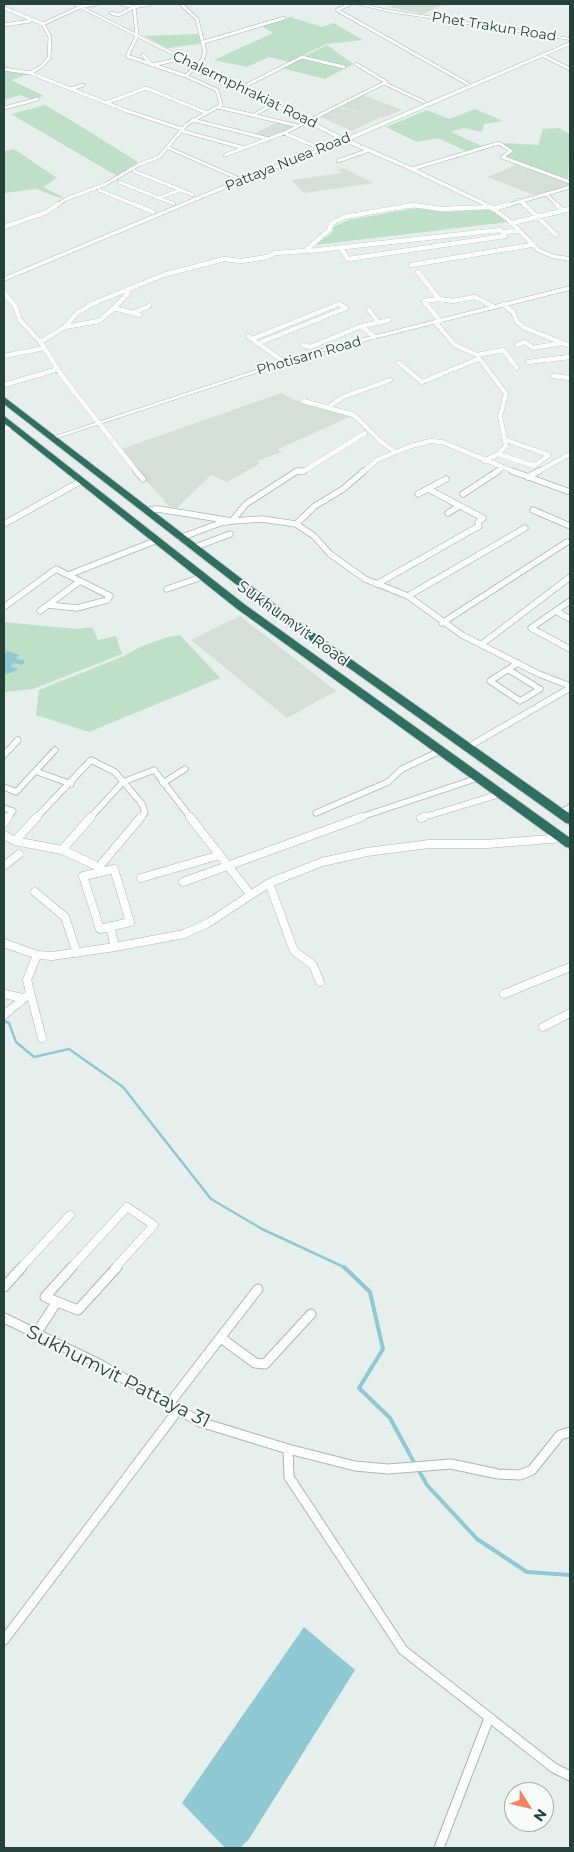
<!DOCTYPE html>
<html>
<head>
<meta charset="utf-8">
<style>
  body { margin:0 }
  #map { position:relative; width:574px; height:1852px; overflow:hidden; background:#e6efeb; font-family:Montserrat,sans-serif }
  canvas { display:block }
  .frame { position:absolute; inset:0; border:5px solid #24423a; pointer-events:none }
  .north { position:absolute; left:504px; top:1782px; width:50px; height:50px; box-sizing:border-box; background:#f7fbf9; border:1px solid #a3b1ad; border-radius:50%; rotate:126deg; font-size:14px; font-weight:700; line-height:20px; text-align:center; color:#24423a }
  .north::after { content:''; display:block; margin:auto; width:18px; height:22px; background:#f4845f; clip-path:polygon(50% 0,100% 100%,50% 72%,0 100%) }
</style>
</head>
<body>
<div id="map">
<canvas width="574" height="1852"></canvas>
<div class="frame"></div>
<div class="north">N</div>
</div>
<script>
const ctx = document.querySelector('canvas').getContext('2d');
ctx.lineJoin = 'round';
function paint(path, color) { ctx.fillStyle = color; ctx.fill(path, 'evenodd'); }
const toPath = rows => new Path2D(rows.map(r => 'M' + r).join(''));
function stroke(path, color, width, dash) { ctx.strokeStyle = color; ctx.lineWidth = width; ctx.lineCap = dash ? 'butt' : 'round'; ctx.setLineDash(dash || []); ctx.stroke(path); }
function drawText(font, color, halo, rows, align = 'center') {
  ctx.font = font + ' Montserrat,sans-serif'; ctx.lineWidth = 4; ctx.setLineDash([]); ctx.textBaseline = 'middle'; ctx.strokeStyle = halo; ctx.fillStyle = color; for (const [text, x, y, turn = 0] of rows) {
    ctx.save(); ctx.translate(x, y); ctx.rotate((+turn || 0) * Math.PI / 180); ctx.textAlign = isNaN(turn) ? turn : align; if (halo) ctx.strokeText(text, 0, 0); ctx.fillText(text, 0, 0); ctx.restore();
  }
}
paint(toPath([
  [398,4,437,4,442,5,423,14,389,7],
  [363,95,402,110,382,118,341,107],
  [339,108,367,114,379,118,352,131,321,117],
  [278,122,295,126,268,138,254,134],
  [516,165,569,183,570,186,534,195,487,177],
  [343,168,374,183,304,193,291,180,343,173,338,170],
  [281,393,302,403,352,416,278,449,282,452,257,461,259,464,227,482,211,475,177,508,169,506,119,450],
  [240,616,336,691,287,718,191,640]
]), '#d4dfda');
paint(toPath([
  [290,17,322,27,334,23,363,40,326,44,289,62,269,57,247,67,214,60,273,33,262,26],
  [198,34,201,44,167,48,144,36],
  [327,45,353,64,325,79,281,68],
  [4,70,29,74,11,80,44,96,30,99,20,95,4,100],
  [45,105,69,119,138,162,117,176,11,114],
  [475,109,503,121,484,124,482,132,463,128,451,132,482,146,466,151,438,138,417,142,386,127,427,110,449,119],
  [559,128,570,134,568,180,505,156,514,152,503,143,538,145,543,129],
  [14,149,57,178,43,187,63,197,60,198,36,189,4,193,4,151],
  [417,208,444,212,490,209,508,222,315,245,333,232,333,227,348,220],
  [4,622,76,629,92,627,98,640,116,636,122,654,33,689,4,692],
  [180,635,220,678,89,732,36,715,39,690,124,656,140,647,168,637]
]), '#bfe0c8');
paint(toPath([
  [7,651,19,655,16,659,24,660,24,663,22,665,15,663,11,665,11,667,19,669,4,675,4,655],
  [304,1627,355,1670,249,1839,240,1848,225,1848,182,1803]
]), '#8ec9d4');
stroke(toPath([
  [4,1021,9,1023,16,1042,34,1057,69,1049,123,1087,211,1199,262,1229,346,1268]
]), '#8ec9d4', 2.5);
stroke(toPath([
  [344,1267,370,1292,383,1349,359,1388,390,1418,415,1464],
  [418,1469,427,1485,477,1539,527,1572,570,1575]
]), '#8ec9d4', 4);
const streetFar4 = toPath([
  [122,4,134,7,150,4],
  [350,4,337,10,468,84],
  [4,8,43,24],
  [111,13,119,15,134,7,137,36,127,56,186,76],
  [4,25,30,21],
  [204,42,284,18],
  [143,55,152,65],
  [542,55,570,69],
  [356,64,386,82],
  [153,65,182,58],
  [4,69,30,73,127,111,182,129],
  [30,73,42,66,49,58,50,37,43,24,80,7,96,4],
  [384,83,424,102],
  [241,88,302,57,344,67],
  [71,89,83,85],
  [106,103,146,88,207,113],
  [218,107,298,126],
  [4,108,38,99],
  [254,115,273,104],
  [193,120,269,139],
  [182,131,244,148],
  [284,133,317,147],
  [169,148,237,178],
  [225,155,284,133,386,82],
  [338,161,369,150],
  [412,169,499,143,511,151,502,157,570,182],
  [134,171,193,195],
  [119,182,174,204],
  [99,190,138,206],
  [546,194,558,206],
  [159,198,180,190],
  [519,200,525,206],
  [56,206,66,199,106,184,138,165,159,157,187,124,221,105,217,90,186,76,202,60,205,52,197,19,181,4],
  [409,206,418,206],
  [505,206,570,187]
]);
const streetFar3 = toPath([
  [134,204,153,212],
  [524,204,556,235],
  [556,204,563,211],
  [493,209,509,204],
  [512,223,570,209],
  [4,227,47,212,58,204],
  [341,248,348,259,505,236,503,233],
  [309,251,500,230,502,232,518,231],
  [411,265,531,245],
  [418,272,439,299,424,301,440,321],
  [4,293,15,306,20,320,42,344,62,376,137,472],
  [439,299,453,301,475,297,494,307],
  [503,304,513,312,517,322,525,328,570,346],
  [114,308,129,292],
  [369,310,379,323],
  [133,313,149,306],
  [435,322,455,345,477,355,506,394,500,416,506,446,498,454,484,461],
  [362,326,374,337],
  [65,327,99,321,114,308,140,315],
  [248,336,284,362],
  [252,339,339,304,346,308,259,343],
  [40,342,65,327,77,313,92,304,163,275,224,259,241,261,267,257,275,253,305,251,329,230,332,223,344,217,413,205,441,209,491,207],
  [303,345,310,347,362,326,389,320],
  [517,345,525,342,533,348,561,343],
  [477,355,503,350,517,368],
  [4,356,44,348],
  [528,362,570,357],
  [399,363,422,382,478,359],
  [553,376,570,378],
  [4,385,58,369],
  [303,401,354,415,380,441,394,451],
  [327,408,343,397,390,380],
  [4,429,13,426],
  [498,454,534,466,549,455,506,440],
  [295,472,304,471,365,433],
  [363,472,377,460,411,446,431,441,442,442,515,472],
  [496,472,502,468],
  [537,472,570,454]
]);
const streetFar2 = toPath([
  [136,471,143,479],
  [512,471,570,492],
  [528,477,539,471],
  [418,494,446,479],
  [463,494,498,471],
  [144,510,158,509,232,521,246,504,297,471,304,471],
  [533,510,570,526],
  [448,513,459,506],
  [4,524,81,481],
  [296,524,315,506,343,489,364,471],
  [180,538,220,523,232,521,262,519,296,524,314,536,330,554,365,579,408,596,462,635,539,674,570,686],
  [193,548,230,534],
  [68,575,155,541],
  [377,584,479,526,478,522,483,518,430,490],
  [167,589,202,577],
  [408,596,525,528],
  [570,601,531,628,570,649],
  [4,607,56,569,110,596,107,600,77,608,48,605],
  [40,611,80,581],
  [556,611,570,619],
  [442,623,567,542],
  [482,644,570,577],
  [509,670,540,689,520,701,490,681,518,663],
  [468,747,570,688],
  [4,755,18,740],
  [35,771,71,784],
  [163,783,185,769],
  [4,787,16,792,55,750],
  [4,808,13,811,7,818],
  [316,813,388,782,402,769,440,751],
  [560,813,570,807],
  [36,818,91,760,115,772,142,804,145,813,140,818],
  [90,818,123,782,154,770,191,818],
  [358,818,478,778],
  [421,818,500,794]
]);
const streetFar1 = toPath([
  [190,817,250,894],
  [421,818,424,817],
  [4,823,8,817],
  [4,835,15,841],
  [15,841,62,850,99,867,141,817],
  [15,841,37,817],
  [62,850,91,817],
  [4,866,19,854],
  [114,869,130,922,100,929,83,876,114,869],
  [141,878,220,855],
  [183,882,362,817],
  [269,883,294,951,313,965,320,982],
  [35,892,65,917,77,953],
  [110,927,115,947],
  [4,943,37,955,52,956,115,947,184,934,208,923,269,883,322,862,367,852,429,844,487,844,562,838],
  [37,955,27,980,42,1038],
  [4,994,23,998],
  [504,994,570,967],
  [4,1015,29,994],
  [543,1027,570,1013],
  [21,1268,70,1215],
  [71,1268,127,1207,154,1225,115,1268]
]);
const street = toPath([
  [72,1267,45,1297,78,1310,117,1267],
  [4,1287,22,1267],
  [4,1318,99,1364,200,1422,288,1449,355,1466,388,1469,451,1464,498,1474,520,1475,532,1470,560,1435,570,1432],
  [36,1334,56,1303],
  [221,1338,255,1363,265,1364,311,1314],
  [169,1404,258,1289],
  [288,1449,289,1477,403,1650,554,1768,570,1776],
  [4,1640,178,1410],
  [439,1848,489,1718]
]);
const secondary = toPath([
  [72,4,77,4,345,138,570,42,570,45,350,140,414,168,493,206,514,222,540,249,555,255,570,257,570,261,552,258,536,251,510,224,489,208,410,170,345,142,234,185,4,281,4,277,230,183,341,140,72,4],
  [356,4,363,4,389,10,570,38,570,40,389,12,356,4],
  [570,286,570,290,317,353,54,439,49,438,313,351,570,286]
]);
const highway = toPath([
  [4,397,294,619,570,814,570,824,566,823,286,623,4,404,4,397],
  [4,416,244,604,570,838,570,848,566,847,236,608,4,423,4,416]
]);
stroke(streetFar4, '#a8b8b2', 4);
stroke(streetFar3, '#a8b8b2', 5);
stroke(streetFar2, '#a8b8b2', 7);
stroke(streetFar1, '#a8b8b2', 9);
stroke(street, '#a8b8b2', 11);
stroke(secondary, '#a4bbb3', 1);
stroke(highway, '#c2cac8', 2);
stroke(streetFar4, '#fff', 3);
stroke(streetFar3, '#fff', 4.5);
stroke(streetFar2, '#fff', 5.5);
stroke(streetFar1, '#fff', 8);
stroke(street, '#fff', 9);
paint(secondary, '#fff');
paint(highway, '#2f6f62');
drawText('14px', '#24423a', '#f7fbf9', [
  ["Phet Trakun Road",494,27,9],
  ["Chalermphrakiat Road",245,90,26],
  ["Pattaya Nuea Road",288,162,-22],
  ["Photisarn Road",309,356,-16]
]);
drawText('16px', '#24423a', '#f7fbf9', [
  ["Sukhumvit Road",293,624,36]
]);
drawText('19px', '#24423a', '#f7fbf9', [
  ["Sukhumvit Pattaya 31",118,1377,27]
]);
</script>
</body>
</html>
